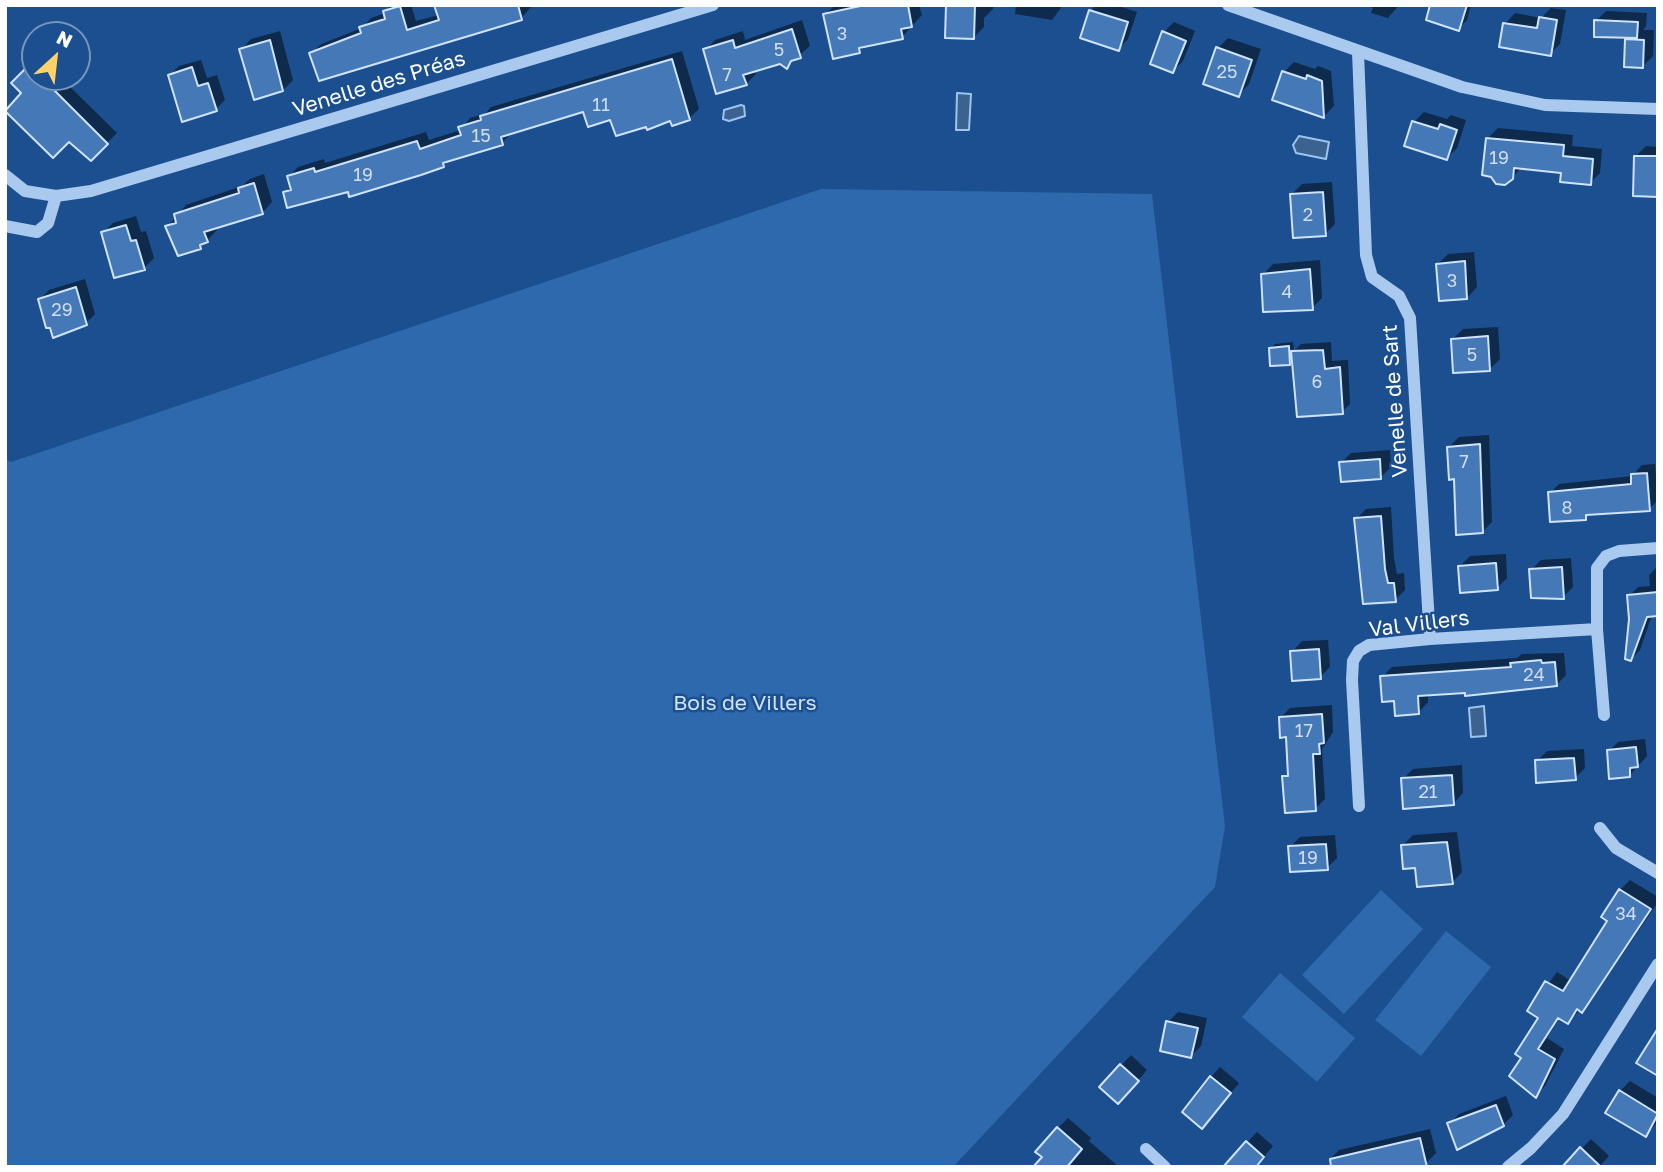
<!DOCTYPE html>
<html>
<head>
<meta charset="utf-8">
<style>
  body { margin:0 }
  #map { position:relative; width:1663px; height:1172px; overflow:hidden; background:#1b4f8f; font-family:"Golos Text",sans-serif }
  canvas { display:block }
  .frame { position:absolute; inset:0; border:7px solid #fff; pointer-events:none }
  .north { position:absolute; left:21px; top:21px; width:70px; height:70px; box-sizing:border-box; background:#1b4f8f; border:2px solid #7695bc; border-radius:50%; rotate:27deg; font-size:19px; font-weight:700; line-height:28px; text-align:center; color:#fff }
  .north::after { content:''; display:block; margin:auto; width:24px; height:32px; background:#ffd166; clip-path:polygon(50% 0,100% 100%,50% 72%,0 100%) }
</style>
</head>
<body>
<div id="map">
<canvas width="1663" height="1172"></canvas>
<div class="frame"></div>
<div class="north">N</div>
</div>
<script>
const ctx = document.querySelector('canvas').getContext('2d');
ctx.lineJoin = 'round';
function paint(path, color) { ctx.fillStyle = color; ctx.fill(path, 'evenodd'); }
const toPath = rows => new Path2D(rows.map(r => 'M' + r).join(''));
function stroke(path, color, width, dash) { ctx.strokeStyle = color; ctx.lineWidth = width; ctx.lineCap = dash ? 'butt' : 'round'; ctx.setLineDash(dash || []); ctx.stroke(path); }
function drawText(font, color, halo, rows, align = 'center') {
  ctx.font = font + ' "Golos Text",sans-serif'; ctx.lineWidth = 5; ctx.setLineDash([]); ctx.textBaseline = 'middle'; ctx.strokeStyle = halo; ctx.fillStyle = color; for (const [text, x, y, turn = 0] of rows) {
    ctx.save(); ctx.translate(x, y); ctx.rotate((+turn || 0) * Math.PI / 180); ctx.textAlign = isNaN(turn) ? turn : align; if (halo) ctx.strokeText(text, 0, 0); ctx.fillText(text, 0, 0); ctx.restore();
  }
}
paint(toPath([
  [821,189,1152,194,1225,826,1215,887,953,1167,5,1167,5,459,11,462],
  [1381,890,1423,929,1344,1014,1302,975],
  [1446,931,1491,967,1421,1056,1375,1020],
  [1280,973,1355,1038,1317,1082,1242,1017]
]), '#2e69ad');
const water = toPath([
  [957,93,971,94,969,130,956,130,957,93],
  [741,105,744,106,745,116,729,121,723,119,724,110,741,105],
  [1299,136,1329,142,1326,159,1296,153,1293,145,1299,136],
  [1484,706,1486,736,1471,737,1469,708,1484,706]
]);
paint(water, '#3c6290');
stroke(water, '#9cc4f0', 2);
paint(toPath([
  [391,5,411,5,416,21,439,15,436,5,533,5,521,18,311,54,321,44,362,28,371,18,385,13],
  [835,5,919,5,922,15,902,37,866,45,859,52,825,15],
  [946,5,994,5,993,9,984,18,984,27,974,37,947,36],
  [1016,5,1063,5,1052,20,1015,14],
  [1096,5,1115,5,1137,12,1128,39,1118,49,1091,11],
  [1364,5,1399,5,1388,18,1371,13,1373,8],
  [1432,5,1471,5,1467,20,1458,29],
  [1551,8,1566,10,1560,44,1550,54,1505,24,1515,13,1541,18],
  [1606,11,1647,13,1646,26,1643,30,1654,30,1653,56,1643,66,1626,40,1630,36,1596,21],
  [802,20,810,46,787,66,781,62,754,70,756,74,746,84,705,50,715,40,743,31,745,40],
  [1174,22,1195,31,1183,61,1173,71,1164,32],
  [280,31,293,80,283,90,241,50,251,39],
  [1228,38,1261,49,1249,84,1239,95,1218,48],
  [682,51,699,109,689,118,647,124,584,109,512,132,502,143,450,159,443,166,349,190,285,193,291,186,289,176,298,167,324,159,325,163,426,132,429,140,461,130,470,118,485,114,491,107],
  [201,60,207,78,217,75,225,100,216,109,170,75,179,66],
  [35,61,35,77,60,77,117,133,91,159,13,83],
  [1294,62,1315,69,1318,66,1331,71,1334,106,1324,116,1275,99,1284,72],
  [1424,112,1447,119,1451,115,1466,120,1457,148,1447,158,1414,122],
  [1498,128,1573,135,1572,146,1602,149,1600,173,1590,183,1563,171,1522,167,1512,178,1488,138],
  [1646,146,1658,147,1658,195,1635,157],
  [264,174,272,202,262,213,216,226,217,230,200,248,167,227,186,205,242,186,250,179],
  [1332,182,1335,224,1325,234,1292,194,1302,184],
  [136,216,141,232,146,231,154,258,144,268,103,233,113,223],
  [1474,252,1477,287,1467,298,1438,264,1448,254],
  [1320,260,1322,298,1312,308,1263,275,1273,264],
  [85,279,95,314,86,323,40,299,49,290],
  [1498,327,1500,359,1490,369,1453,339,1463,329],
  [1293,342,1294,351,1301,344,1331,342,1332,361,1348,360,1350,404,1342,412,1294,359,1289,363,1271,348,1275,344],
  [1489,435,1492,522,1482,532,1455,478,1449,447,1459,437],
  [1390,450,1391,467,1381,477,1341,463,1351,453],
  [1655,464,1658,500,1649,509,1590,513,1585,518,1550,493,1559,484,1632,476,1642,465],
  [1391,507,1394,558,1397,574,1404,573,1405,590,1395,600,1356,519,1366,509],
  [1506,554,1507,578,1497,588,1460,566,1470,556],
  [1571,558,1573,587,1563,597,1531,570,1541,560],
  [1658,566,1658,615,1652,615,1640,650,1631,659,1629,596,1638,587,1650,586,1649,575],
  [1328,640,1330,667,1320,677,1292,652,1302,641],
  [1564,653,1566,675,1557,684,1428,694,1428,702,1419,712,1395,699,1382,677,1392,667,1517,658,1522,654],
  [1332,705,1333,732,1322,749,1325,799,1315,809,1284,777,1289,772,1288,735,1280,718,1290,708],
  [1645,739,1647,756,1630,775,1609,751,1618,742],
  [1584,749,1585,768,1575,778,1537,761,1547,751],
  [1462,765,1463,793,1453,804,1403,779,1413,769],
  [1457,832,1462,872,1452,883,1403,845,1413,835],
  [1335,835,1337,858,1327,868,1290,847,1300,837],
  [1630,880,1658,897,1658,902,1591,1001,1567,1022,1560,1017,1547,1038,1564,1049,1545,1086,1535,1096,1511,1076,1541,1017,1529,1010,1557,972,1571,981,1609,921,1620,890],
  [1178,1012,1207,1018,1201,1046,1191,1056,1168,1022],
  [1131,1055,1147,1070,1128,1092,1101,1087],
  [1220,1067,1239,1083,1211,1117,1211,1077],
  [1630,1081,1658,1098,1658,1122,1646,1135,1620,1091],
  [1506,1096,1513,1115,1503,1125,1449,1124,1459,1114],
  [1068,1118,1091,1138,1089,1141,1119,1167,1049,1167,1058,1128],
  [1430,1129,1436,1153,1426,1163,1412,1167,1330,1167,1329,1160,1339,1150],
  [1257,1132,1273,1146,1255,1167,1226,1165],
  [1591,1139,1609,1156,1599,1167,1564,1167]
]), '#0007');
const building = toPath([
  [434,5,518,5,522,20,319,81,309,53,361,33,359,27,385,19,383,11,400,6,407,30,439,20,434,5],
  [865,5,908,5,912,27,901,29,903,39,859,48,860,53,833,59,823,14,865,5],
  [946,5,975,5,974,39,945,38,946,5],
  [1430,5,1467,5,1459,31,1426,20,1430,5],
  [1089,10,1128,22,1119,51,1080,38,1089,10],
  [1539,17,1557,20,1551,56,1499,47,1503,23,1537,28,1539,17],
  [1594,20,1638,22,1637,38,1594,37,1594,20],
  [792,29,801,58,791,61,787,69,780,64,743,75,747,85,716,94,703,49,733,40,735,48,792,29],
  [1162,31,1186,41,1173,73,1150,64,1162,31],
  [1625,39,1644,40,1643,68,1624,67,1625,39],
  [270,40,283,91,254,100,239,49,270,40],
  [1216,47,1252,60,1239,97,1203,84,1216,47],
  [672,59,690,120,672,126,670,121,647,130,646,127,616,136,610,120,588,127,583,112,501,137,503,145,443,163,444,167,421,175,349,197,348,192,287,208,283,192,291,190,287,176,314,168,315,172,417,141,420,149,461,135,458,127,481,120,480,116,672,59],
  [29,65,35,71,35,77,41,77,108,144,91,161,69,142,53,158,5,111,21,93,11,83,29,65],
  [192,67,198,86,208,83,217,111,182,122,168,75,192,67],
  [1282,71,1306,79,1307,75,1322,81,1324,118,1272,100,1282,71],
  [1412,121,1438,129,1440,124,1457,130,1447,160,1404,146,1412,121],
  [1486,138,1564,145,1563,156,1593,159,1591,185,1560,182,1561,173,1514,168,1513,179,1505,185,1496,184,1491,177,1482,175,1486,138],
  [1634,156,1658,156,1658,197,1633,196,1634,156],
  [254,183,263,214,204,232,208,242,200,245,201,249,178,256,165,226,176,223,174,214,239,193,238,188,254,183],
  [1323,192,1326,236,1293,238,1290,194,1323,192],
  [126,225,131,241,136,240,145,270,114,278,101,232,126,225],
  [1465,261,1467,299,1439,301,1436,264,1465,261],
  [1310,269,1313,310,1263,312,1261,274,1310,269],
  [76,287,87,325,53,338,50,328,46,328,38,299,76,287],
  [1488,336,1490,371,1453,373,1451,339,1488,336],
  [1289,346,1290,365,1270,366,1269,348,1289,346],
  [1323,350,1325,369,1340,367,1343,414,1297,417,1291,351,1323,350],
  [1480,444,1483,533,1456,535,1454,479,1449,480,1447,447,1480,444],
  [1380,459,1381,479,1341,482,1339,462,1380,459],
  [1647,473,1650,511,1586,515,1586,520,1550,522,1548,492,1631,484,1631,474,1647,473],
  [1381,516,1385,569,1388,583,1394,583,1396,602,1363,604,1354,518,1381,516],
  [1496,563,1498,590,1460,593,1458,566,1496,563],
  [1562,567,1564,599,1531,598,1529,569,1562,567],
  [1658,592,1658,616,1647,617,1631,661,1625,659,1629,619,1627,595,1658,592],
  [1319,649,1321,679,1292,681,1290,651,1319,649],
  [1541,660,1542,663,1555,662,1557,686,1465,696,1465,693,1418,696,1419,714,1395,716,1394,701,1382,702,1380,676,1511,667,1510,663,1541,660],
  [1322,714,1324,743,1319,744,1320,754,1313,754,1316,811,1285,813,1282,776,1288,776,1286,737,1280,738,1279,717,1322,714],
  [1636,747,1638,767,1630,768,1630,777,1609,779,1607,750,1636,747],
  [1574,758,1576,780,1536,783,1535,760,1574,758],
  [1452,775,1454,805,1403,809,1401,778,1452,775],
  [1447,842,1453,884,1417,887,1415,868,1403,869,1401,845,1447,842],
  [1326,844,1328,870,1290,872,1288,846,1326,844],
  [1619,889,1651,909,1582,1013,1577,1009,1568,1024,1558,1018,1538,1049,1555,1059,1536,1098,1509,1076,1521,1058,1515,1054,1538,1018,1527,1011,1545,981,1563,991,1607,921,1601,917,1619,889],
  [1166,1021,1198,1028,1191,1058,1160,1051,1166,1021],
  [1658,1028,1658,1076,1636,1063,1658,1028],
  [1120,1064,1139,1081,1118,1104,1099,1087,1120,1064],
  [1210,1076,1231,1093,1202,1129,1182,1112,1210,1076],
  [1619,1090,1658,1114,1646,1137,1605,1113,1619,1090],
  [1496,1105,1504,1126,1457,1150,1447,1123,1496,1105],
  [1057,1127,1082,1149,1067,1167,1033,1167,1042,1157,1035,1152,1057,1127],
  [1420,1138,1427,1167,1331,1167,1330,1159,1420,1138],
  [1246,1141,1264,1157,1256,1167,1223,1167,1246,1141],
  [1580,1147,1601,1167,1562,1167,1580,1147]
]);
paint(building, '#4478b7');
stroke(building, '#cfe3fa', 2);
stroke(toPath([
  [1228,5,1462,87,1545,105,1658,109],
  [1358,52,1366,255,1372,277,1399,296,1410,318,1430,639],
  [5,175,25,191,56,196,91,191,713,5],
  [5,226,37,232,48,223,56,196],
  [1597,629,1604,715],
  [1359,806,1352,680,1353,661,1359,651,1369,645,1430,639,1597,629,1597,568,1606,556,1619,551,1658,548],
  [1600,828,1616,848,1658,873],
  [1146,1149,1165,1167],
  [1508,1167,1531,1148,1563,1114,1658,964]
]), '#a9c9ee', 12);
drawText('18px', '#d0dded', null, [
  ["3",842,34],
  ["5",779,50],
  ["25",1227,72],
  ["7",727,75],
  ["11",601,105],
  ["15",481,136],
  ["19",1499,158],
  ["19",363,175],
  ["2",1308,215],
  ["3",1452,281],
  ["4",1287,292],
  ["29",62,310],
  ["5",1472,355],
  ["6",1317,382],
  ["7",1464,462],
  ["8",1567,508],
  ["24",1534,675],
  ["17",1304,731],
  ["21",1428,792],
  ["19",1308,858],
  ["34",1626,914]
]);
drawText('21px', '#fff', '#1b4f8f', [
  ["Venelle des Préas",379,84,-17],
  ["Venelle de Sart",1395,401,-94],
  ["Val Villers",1419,624,-7]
]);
drawText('21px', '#cfe3fa', '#1b4f8f', [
  ["Bois de Villers",745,703]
]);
</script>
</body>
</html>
